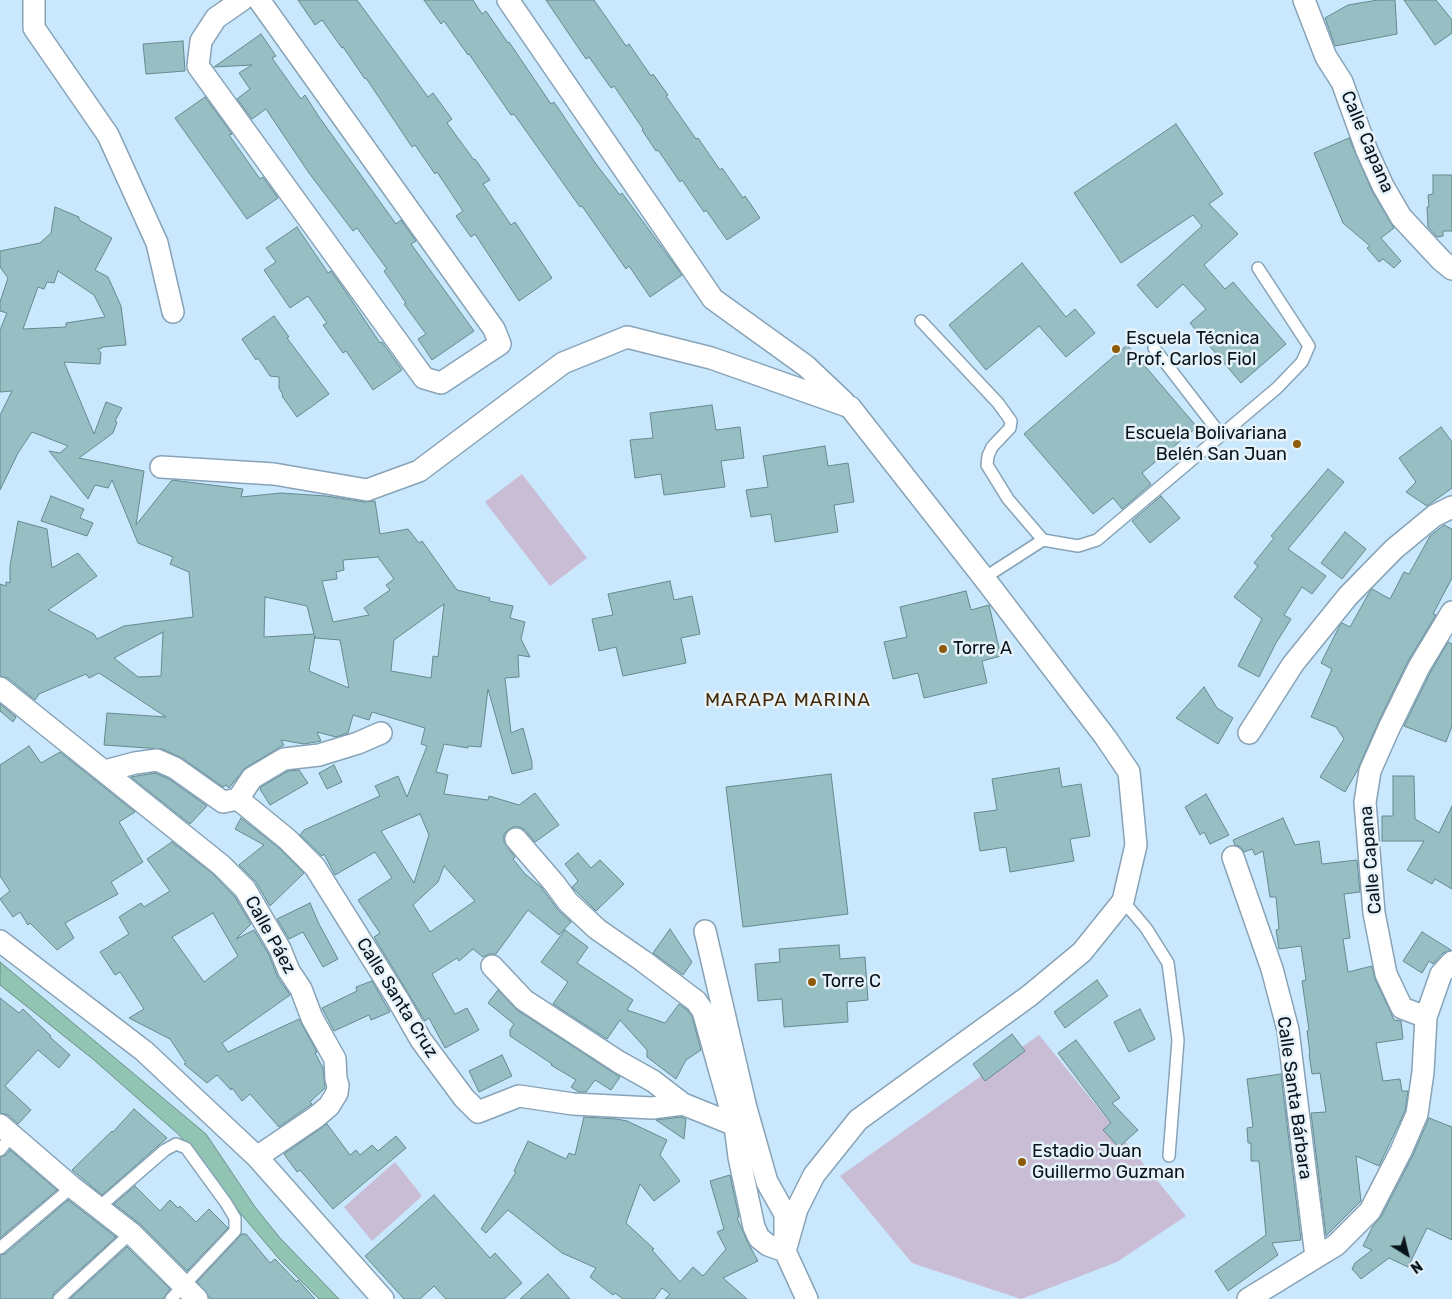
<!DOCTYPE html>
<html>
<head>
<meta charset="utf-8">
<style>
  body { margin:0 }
  #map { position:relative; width:1452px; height:1299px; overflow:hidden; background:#c9e7fd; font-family:Rubik,sans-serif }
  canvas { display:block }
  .north { position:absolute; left:1382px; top:1229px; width:50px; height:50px; -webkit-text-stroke:4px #e6f2fa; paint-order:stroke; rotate:144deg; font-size:14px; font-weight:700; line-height:20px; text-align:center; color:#08131a }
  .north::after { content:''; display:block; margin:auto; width:18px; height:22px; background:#08131a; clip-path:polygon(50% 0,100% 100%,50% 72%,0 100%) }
</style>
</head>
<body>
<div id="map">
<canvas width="1452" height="1299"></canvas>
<div class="north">N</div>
</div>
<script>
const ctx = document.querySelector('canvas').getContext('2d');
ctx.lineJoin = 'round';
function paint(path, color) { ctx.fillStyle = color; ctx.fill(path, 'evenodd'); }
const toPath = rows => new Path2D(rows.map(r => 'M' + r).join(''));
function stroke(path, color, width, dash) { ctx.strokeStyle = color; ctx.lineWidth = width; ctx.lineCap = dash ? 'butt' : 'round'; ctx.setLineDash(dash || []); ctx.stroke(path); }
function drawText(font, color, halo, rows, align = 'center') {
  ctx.font = font + ' Rubik,sans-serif'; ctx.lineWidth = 5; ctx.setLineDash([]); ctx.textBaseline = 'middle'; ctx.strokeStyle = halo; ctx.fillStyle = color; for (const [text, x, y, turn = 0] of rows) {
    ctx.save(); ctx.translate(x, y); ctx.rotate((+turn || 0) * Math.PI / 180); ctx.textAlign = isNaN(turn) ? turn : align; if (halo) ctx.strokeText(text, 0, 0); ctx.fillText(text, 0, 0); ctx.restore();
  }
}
paint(toPath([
  [522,474,587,558,550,586,485,502],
  [1039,1035,1186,1216,1117,1262,1021,1299,912,1263,840,1176],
  [395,1162,422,1196,372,1241,344,1207]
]), '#c8bdd5');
const water = toPath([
  [0,962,206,1134,255,1207,280,1238,339,1299,319,1299,280,1260,241,1214,192,1149,177,1133,94,1060,0,985,0,962]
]);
paint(water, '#92c4b3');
stroke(water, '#698f85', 1);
const building = toPath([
  [298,0,357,0,428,97,433,93,452,119,447,123,474,160,475,159,490,180,483,184,511,225,515,222,552,278,519,301,475,234,471,237,456,216,463,211,437,172,435,174,415,145,412,147,366,78,365,79,343,47,342,48,322,20,315,25,298,0],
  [424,0,473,0,482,14,486,11,508,43,509,42,551,104,554,102,596,164,620,195,622,193,682,275,650,297,629,266,626,269,582,206,580,207,514,114,511,115,469,54,468,55,444,21,441,24,424,0],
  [546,0,594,0,626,46,629,44,651,76,653,74,668,95,666,96,696,139,698,138,720,170,722,168,743,198,745,196,760,218,727,240,706,210,704,212,682,180,680,182,658,150,656,151,642,130,643,129,614,86,611,88,589,57,586,59,546,0],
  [1378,0,1395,0,1397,34,1335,46,1325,18,1348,5,1378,0],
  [1404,0,1436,0,1452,20,1452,33,1435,45,1404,0],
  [261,34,276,56,272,58,301,99,305,95,319,117,396,224,401,220,416,241,411,244,474,331,432,360,418,339,426,334,404,304,406,303,384,271,387,269,357,228,353,231,309,173,266,109,252,119,237,99,250,89,239,73,252,65,214,67,261,34],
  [183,41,185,71,146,74,143,44,183,41],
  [205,97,232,134,229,135,260,179,263,177,278,198,247,219,175,118,205,97],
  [1176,124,1223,194,1209,204,1238,234,1204,265,1225,289,1233,282,1286,344,1241,383,1190,323,1206,309,1183,284,1157,308,1137,285,1202,226,1193,215,1121,263,1074,193,1176,124],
  [1349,138,1372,191,1394,228,1381,238,1401,261,1394,268,1383,259,1379,262,1367,248,1370,246,1343,223,1314,153,1349,138],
  [1433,175,1452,175,1452,231,1443,231,1443,236,1437,237,1428,227,1427,207,1429,207,1428,195,1433,194,1433,175],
  [55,207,79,217,79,220,112,238,95,270,108,277,121,306,126,345,102,347,102,348,98,349,101,353,100,364,64,362,94,434,106,402,122,408,115,421,117,422,113,433,79,458,144,471,136,525,172,480,243,489,241,497,281,493,326,496,365,502,375,501,380,534,408,529,419,543,422,541,457,590,490,598,489,601,513,606,510,618,525,622,521,639,530,657,518,655,519,677,505,678,511,733,523,728,532,762,532,769,512,774,488,689,481,747,468,746,468,748,444,744,436,772,448,775,444,794,488,800,489,796,519,805,535,793,559,825,535,842,525,830,520,827,513,827,508,830,504,834,504,842,515,857,513,859,525,874,541,887,558,910,571,922,559,935,528,910,496,954,489,954,483,957,473,949,459,961,457,958,432,974,455,1014,467,1008,479,1030,445,1048,429,1018,425,1021,380,947,374,937,380,933,358,900,392,878,375,852,335,875,324,854,322,856,300,835,304,830,380,796,375,786,398,776,407,797,427,746,421,744,425,728,372,712,369,720,353,715,348,733,336,737,317,732,321,741,304,744,281,740,284,745,245,768,229,788,226,785,223,787,182,758,162,749,104,745,107,713,166,717,99,673,89,678,86,674,39,694,35,700,8,678,0,676,0,584,6,586,6,582,10,583,10,566,18,521,47,529,52,568,78,553,97,576,48,610,94,634,97,639,124,626,193,617,189,572,170,564,173,557,138,543,112,480,108,488,95,485,88,499,49,451,60,453,68,446,32,432,18,453,0,490,0,415,12,391,0,392,0,330,7,313,0,311,0,302,8,278,0,267,0,251,40,243,51,233,55,207],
  [58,271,94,295,105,317,66,323,66,327,23,329,38,287,44,289,47,282,54,283,58,271],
  [378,557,394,579,386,585,390,590,364,608,369,615,333,622,322,581,337,579,336,572,344,570,343,560,378,557],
  [265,597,307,606,314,634,264,637,265,597],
  [444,604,438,657,433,656,431,678,391,671,394,640,444,604],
  [163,632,161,676,138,677,114,658,163,632],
  [315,636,315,638,340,640,349,688,309,671,315,636],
  [420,814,429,835,414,883,381,831,420,814],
  [444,866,475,901,430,932,413,905,438,882,444,866],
  [297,227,328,273,331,271,346,292,380,343,382,342,402,370,373,390,346,351,343,353,323,325,327,323,308,296,290,308,264,270,276,262,266,248,297,227],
  [1022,263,1066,317,1075,309,1095,333,1066,357,1039,326,986,370,949,325,1022,263],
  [274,316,289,337,287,338,329,394,297,417,282,396,283,395,279,388,279,377,270,376,258,358,256,360,242,339,274,316],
  [1127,345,1197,427,1142,473,1151,484,1122,509,1113,498,1093,514,1024,434,1127,345],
  [712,405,716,430,740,427,744,458,721,461,725,487,664,495,661,474,635,478,630,440,653,438,650,413,712,405],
  [1441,427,1452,442,1452,488,1427,506,1406,492,1416,482,1399,458,1441,427],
  [825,446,828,466,848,463,854,502,834,505,838,532,775,542,771,514,751,517,746,490,768,487,763,456,825,446],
  [1328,469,1344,482,1288,549,1326,576,1312,594,1302,587,1284,615,1291,619,1276,643,1259,677,1238,666,1262,619,1234,597,1258,566,1254,563,1274,538,1271,536,1328,469],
  [51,496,84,509,80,518,93,523,87,536,41,521,51,496],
  [1161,496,1180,518,1150,543,1132,521,1161,496],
  [1444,525,1452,529,1452,578,1433,614,1436,615,1408,661,1378,723,1357,771,1345,792,1320,777,1344,739,1336,727,1311,717,1332,669,1321,663,1339,627,1342,623,1350,627,1369,593,1372,589,1390,599,1404,572,1409,574,1430,536,1444,525],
  [1345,532,1366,549,1342,579,1321,563,1345,532],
  [670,581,674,600,692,596,700,634,681,638,686,663,623,676,616,647,599,651,592,619,613,615,608,594,670,581],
  [966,591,971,610,989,605,1001,656,982,661,987,683,924,698,918,673,893,679,884,642,907,637,900,607,966,591],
  [1448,642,1452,644,1452,726,1446,742,1404,726,1430,673,1448,642],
  [1204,687,1217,708,1233,718,1218,744,1176,718,1204,687],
  [0,704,16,717,13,722,0,711,0,704],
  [29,746,41,763,60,752,135,812,119,822,143,862,111,882,118,894,65,923,74,938,57,950,30,923,28,925,20,912,13,917,0,899,10,891,0,876,0,765,29,746],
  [334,765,342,782,327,789,319,773,334,765],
  [1059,768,1062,787,1081,784,1090,836,1070,839,1074,861,1010,872,1006,847,980,851,974,813,997,810,992,779,1059,768],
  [299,770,308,783,270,805,260,789,261,787,288,771,299,770],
  [155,773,169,779,207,806,190,824,131,777,155,773],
  [831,774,848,914,743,927,726,787,831,774],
  [1393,776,1414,776,1415,819,1439,833,1452,806,1452,889,1435,879,1432,884,1407,870,1424,841,1382,841,1382,816,1393,816,1393,776],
  [1206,794,1229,835,1210,844,1204,832,1200,835,1185,807,1206,794],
  [241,818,279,848,304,873,270,906,256,882,239,865,264,845,235,829,241,818],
  [1283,818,1295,845,1319,841,1322,864,1357,860,1360,892,1344,894,1350,938,1343,939,1348,972,1372,966,1375,979,1391,1013,1394,1020,1401,1021,1403,1039,1376,1043,1383,1081,1400,1079,1402,1091,1408,1091,1405,1111,1379,1166,1356,1156,1361,1201,1326,1236,1311,1113,1326,1112,1320,1073,1312,1074,1309,1054,1310,1054,1307,1031,1309,1030,1302,981,1306,980,1301,946,1279,949,1276,930,1279,929,1276,897,1270,897,1263,851,1255,855,1252,849,1244,852,1241,847,1235,845,1233,840,1283,818],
  [172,842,213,874,235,897,251,924,236,939,254,930,269,955,278,978,290,995,222,1043,228,1052,299,1019,317,1052,315,1053,323,1068,325,1088,310,1102,312,1104,279,1127,250,1094,242,1101,232,1088,231,1090,217,1075,207,1083,184,1064,186,1063,170,1039,129,1018,144,1009,120,972,115,975,100,952,129,934,119,917,141,903,144,907,170,891,147,859,172,842],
  [213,913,238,956,204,982,172,937,213,913],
  [578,853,591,868,600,860,624,884,596,911,572,887,578,881,565,864,578,853],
  [310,903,319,924,338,959,323,967,303,932,289,939,277,919,310,903],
  [670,929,692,962,683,975,653,953,670,929],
  [565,930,588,947,577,963,633,1000,627,1010,665,1023,679,1004,687,1010,692,1016,701,1050,686,1060,676,1079,647,1057,647,1050,620,1020,607,1039,553,1004,568,982,541,962,565,930],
  [1422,932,1451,950,1443,953,1433,964,1429,961,1422,973,1403,961,1422,932],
  [839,945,840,959,865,957,868,1000,847,1002,848,1022,784,1027,782,999,758,1001,755,964,780,962,779,949,839,945],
  [1097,980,1108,996,1065,1028,1054,1012,1097,980],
  [372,981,390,1012,371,1020,369,1015,334,1031,322,1008,357,991,356,987,372,981],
  [498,990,517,1010,620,1077,611,1090,595,1080,586,1092,579,1092,571,1087,576,1080,551,1065,552,1064,510,1036,510,1030,514,1024,488,1003,498,990],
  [0,998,19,1013,23,1009,51,1036,50,1037,70,1055,59,1068,38,1050,5,1086,31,1110,18,1124,8,1115,0,1113,0,998],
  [1140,1009,1155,1039,1129,1052,1114,1022,1140,1009],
  [1012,1034,1025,1051,985,1081,973,1064,1012,1034],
  [1076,1040,1120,1098,1112,1103,1138,1130,1119,1147,1103,1130,1111,1123,1058,1053,1076,1040],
  [502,1055,512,1076,479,1092,469,1071,502,1055],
  [1281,1074,1301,1240,1272,1243,1278,1255,1228,1291,1215,1271,1266,1235,1259,1161,1251,1161,1251,1143,1248,1143,1247,1128,1253,1127,1247,1079,1281,1074],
  [134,1109,167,1138,102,1195,72,1170,112,1131,113,1132,134,1109],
  [584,1117,617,1119,627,1121,667,1140,660,1155,680,1181,654,1201,640,1184,626,1223,654,1249,652,1250,680,1282,693,1267,703,1276,726,1249,717,1232,724,1229,710,1181,730,1175,739,1217,737,1218,748,1243,758,1261,723,1278,747,1299,665,1299,670,1294,662,1288,654,1299,623,1299,615,1293,613,1295,590,1277,596,1268,562,1253,508,1210,486,1233,481,1229,516,1172,514,1171,528,1141,566,1159,569,1153,575,1155,584,1117],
  [681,1117,686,1119,684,1139,656,1120,681,1117],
  [1429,1118,1452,1127,1452,1240,1427,1228,1408,1267,1389,1258,1361,1279,1352,1269,1355,1263,1372,1250,1363,1246,1373,1226,1381,1217,1412,1157,1429,1118],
  [327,1124,350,1155,356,1150,360,1155,372,1145,378,1151,396,1136,406,1148,333,1209,300,1170,297,1172,284,1154,327,1124],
  [10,1150,57,1190,0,1238,0,1157,6,1155,10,1150],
  [135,1186,160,1211,170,1200,178,1208,180,1206,196,1222,209,1209,228,1228,187,1271,140,1224,114,1204,135,1186],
  [434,1195,490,1258,495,1253,522,1283,504,1299,446,1299,434,1286,420,1299,404,1299,365,1256,434,1195],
  [68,1200,116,1237,54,1293,52,1299,0,1299,0,1255,5,1254,68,1200],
  [242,1234,246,1234,270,1263,275,1259,297,1282,298,1280,315,1299,211,1299,197,1282,242,1234],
  [127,1247,170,1289,163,1299,70,1299,127,1247],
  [548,1274,570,1299,520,1299,548,1274]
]);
paint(building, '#97bfc3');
stroke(building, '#648a8e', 1);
const lane = toPath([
  [921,321,998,403,1011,421,1010,428,992,447,988,456,987,465,1008,499,1043,540],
  [1154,348,1221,435],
  [984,578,1043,540,1078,546,1097,540,1277,388,1302,362,1309,346,1258,268],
  [1123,901,1146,928,1168,963,1178,1040,1169,1156],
  [0,1150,12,1135],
  [98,1208,165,1150,176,1144,186,1148,226,1203,235,1218,235,1231,171,1299],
  [0,1248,72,1187],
  [59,1299,131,1233]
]);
const street = toPath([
  [34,0,34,28,108,135,157,243,173,312],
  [242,0,216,18,201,41,198,66,424,378,441,383,500,344,494,329,259,0],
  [508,0,713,299,806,366,844,402],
  [1304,0,1326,57,1342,82,1367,151,1383,186,1401,217,1441,260,1452,269],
  [161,467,274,474,367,490,419,471,563,363,627,337,711,358,850,407,984,578,1106,738,1129,772,1136,845,1123,901,1082,952,1029,996,858,1120,814,1175,797,1209,785,1251,807,1299],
  [0,688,221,865,245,889,280,949,289,971,301,989,312,1018,335,1059,336,1079,338,1085,337,1093,329,1106,316,1117,257,1157],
  [1249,733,1293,664,1348,596,1394,549,1434,516,1452,507],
  [105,771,135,763,157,760,175,768,223,802,238,799,287,839,315,867,397,998,421,1040,464,1098,478,1112,519,1096,573,1104,652,1108,683,1104,735,1125],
  [238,799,252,778,284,759,319,755,358,743,381,733],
  [516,839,554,883,568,902,597,929,643,961,696,1001,703,1011,735,1125,739,1157,754,1227,759,1238,768,1245,785,1251,785,1214,767,1182,746,1108,705,931],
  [1233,857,1272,969,1288,1030,1316,1257],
  [0,941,144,1051,257,1157,383,1299],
  [492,966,524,1000,619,1062,653,1081,683,1104],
  [1426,1017,1402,1008,1386,974,1374,913,1365,802,1370,771,1389,728,1419,667,1452,612],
  [0,1125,72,1187,131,1233,197,1299],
  [1248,1299,1336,1245,1370,1211,1401,1151,1417,1114,1423,1072,1426,1017,1441,974,1452,962]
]);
stroke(lane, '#87a3b7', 14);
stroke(street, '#87a3b7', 24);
stroke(lane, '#fff', 11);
stroke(street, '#fff', 21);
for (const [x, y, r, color] of [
  [1116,349,5,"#8e5b0a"],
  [1297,444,5,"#8e5b0a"],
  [943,649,5,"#8e5b0a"],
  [812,982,5,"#8e5b0a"],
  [1022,1162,5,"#8e5b0a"]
]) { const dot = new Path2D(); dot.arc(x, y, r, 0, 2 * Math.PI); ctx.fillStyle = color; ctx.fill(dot); stroke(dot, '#e6f2fa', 2); }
drawText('18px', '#08131a', '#e6f2fa', [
  ["Calle Capana",1367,142,67],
  ["Calle Capana",1371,860,-95],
  ["Calle Páez",270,935,61],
  ["Calle Santa Cruz",397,998,58],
  ["Calle Santa Bárbara",1294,1098,82]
]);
drawText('18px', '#08131a', '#e6f2fa', [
  ["Escuela Técnica",1126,339],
  ["Prof. Carlos Fiol",1126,360],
  ["Escuela Bolivariana",1287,434,"right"],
  ["Belén San Juan",1287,455,"right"],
  ["Torre A",953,649],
  ["Torre C",822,982],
  ["Estadio Juan",1032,1152],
  ["Guillermo Guzman",1032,1173]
], 'left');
ctx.letterSpacing = '1px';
drawText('19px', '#442b08', '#e6f2fa', [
  ["MARAPA MARINA",788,701]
]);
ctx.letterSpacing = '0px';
</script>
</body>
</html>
